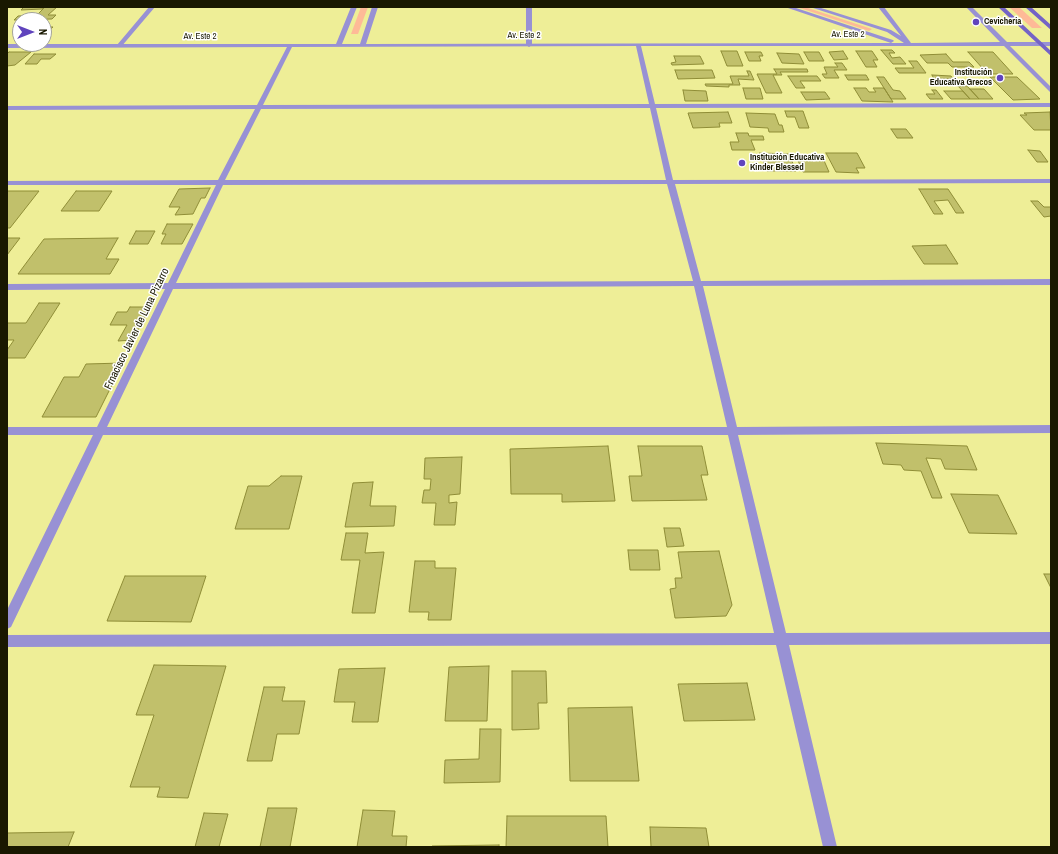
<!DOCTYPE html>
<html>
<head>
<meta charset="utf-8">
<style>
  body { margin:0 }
  #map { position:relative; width:1058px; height:854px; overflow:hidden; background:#eeee97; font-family:"Archivo Narrow",sans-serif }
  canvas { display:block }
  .frame { position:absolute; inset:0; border:8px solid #191800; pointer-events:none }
  .north { position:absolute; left:12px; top:12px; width:40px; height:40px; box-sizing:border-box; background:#fff; border:1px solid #a3a399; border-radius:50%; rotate:90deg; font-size:11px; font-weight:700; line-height:16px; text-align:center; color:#191800 }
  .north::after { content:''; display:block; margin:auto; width:14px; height:18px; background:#6044bd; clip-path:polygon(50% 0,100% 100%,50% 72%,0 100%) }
</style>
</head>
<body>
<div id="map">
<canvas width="1058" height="854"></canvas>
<div class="frame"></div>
<div class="north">N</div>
</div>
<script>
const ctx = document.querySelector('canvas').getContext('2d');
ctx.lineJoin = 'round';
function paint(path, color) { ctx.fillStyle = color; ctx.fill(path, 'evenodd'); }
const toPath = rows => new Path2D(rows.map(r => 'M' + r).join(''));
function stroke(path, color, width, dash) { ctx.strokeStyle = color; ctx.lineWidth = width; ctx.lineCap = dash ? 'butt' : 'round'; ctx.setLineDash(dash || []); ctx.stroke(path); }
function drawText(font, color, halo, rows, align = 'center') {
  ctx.font = font + ' "Archivo Narrow",sans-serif'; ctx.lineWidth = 3; ctx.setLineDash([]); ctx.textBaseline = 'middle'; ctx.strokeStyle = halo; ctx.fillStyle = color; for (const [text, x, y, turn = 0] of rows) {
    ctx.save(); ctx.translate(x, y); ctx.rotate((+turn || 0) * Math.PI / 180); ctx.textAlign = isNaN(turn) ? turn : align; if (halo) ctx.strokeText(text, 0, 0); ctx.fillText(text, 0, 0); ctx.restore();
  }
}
paint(toPath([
  [361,7,368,7,358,34,351,34],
  [797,7,805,7,872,29,869,31],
  [1009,7,1019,7,1042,28,1032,28]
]), '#feba97');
const building = toPath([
  [24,7,45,7,42,9,21,10,24,7],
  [45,7,57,7,48,15,56,15,52,19,14,20,18,16,37,15,45,7],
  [44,27,53,27,44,35,44,27],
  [881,50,892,50,895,53,889,53,892,58,900,57,906,64,893,64,881,50],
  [721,51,737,51,743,66,727,66,721,51],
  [843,51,848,59,834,60,829,52,843,51],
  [856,51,872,51,878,60,873,60,877,67,866,67,856,51],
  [9,52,31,52,15,65,7,66,7,54,9,52],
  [745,52,761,52,763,56,759,56,761,61,749,61,745,52],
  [804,52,819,52,824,61,809,61,804,52],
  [968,52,993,52,1013,74,960,74,957,70,984,70,968,52],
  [777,53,799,54,804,64,782,63,777,53],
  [34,54,56,54,50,59,41,59,37,64,25,64,34,54],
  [946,54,953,62,969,62,974,67,952,67,948,63,927,63,920,55,946,54],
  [674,56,700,56,704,64,672,65,671,63,676,62,674,56],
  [909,61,917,61,926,73,899,73,895,68,914,68,909,61],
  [835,63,842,63,847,70,834,70,839,78,825,78,822,74,827,74,824,67,838,67,835,63],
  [774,69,807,69,808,72,780,72,782,75,773,75,782,93,766,93,757,74,777,74,774,69],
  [675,70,712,70,715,78,678,79,675,70],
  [747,71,750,71,754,80,738,79,740,85,729,85,729,87,706,86,705,84,733,84,730,76,749,76,747,71],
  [845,75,866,75,869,80,848,80,845,75],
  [932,75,951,76,953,79,934,79,932,75],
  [788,76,817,76,821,81,800,81,805,88,796,88,788,76],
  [877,77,884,77,893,90,900,91,906,99,891,99,877,77],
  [990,77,1017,77,1040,99,1013,100,990,77],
  [958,86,967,86,979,99,970,99,958,86],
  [743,88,760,88,763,99,746,99,743,88],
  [854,88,866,88,869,92,876,92,873,88,884,88,893,102,862,101,854,88],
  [970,89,984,89,993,99,979,99,970,89],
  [683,90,706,91,708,101,685,101,683,90],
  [932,90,936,90,943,99,930,99,926,94,935,94,932,90],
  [944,91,963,91,970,99,951,99,944,91],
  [801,92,825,92,830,99,806,100,801,92],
  [785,111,803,111,809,128,799,128,795,117,787,117,785,111],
  [728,112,732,123,719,123,720,127,693,128,688,113,728,112],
  [1050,112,1051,130,1034,130,1020,115,1027,115,1024,113,1050,112],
  [746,113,775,114,779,125,782,125,784,132,769,132,768,128,750,127,746,113],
  [891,129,906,129,913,138,897,138,891,129],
  [736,133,748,133,749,136,763,136,764,140,751,140,755,150,732,150,730,142,739,142,736,133],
  [1028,150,1040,151,1048,162,1037,162,1028,150],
  [760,153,789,154,796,171,767,171,760,153],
  [826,153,857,153,865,168,856,168,859,173,836,172,826,153],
  [796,156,822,156,829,172,803,172,796,156],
  [210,188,205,198,201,198,193,214,175,215,180,207,169,207,179,189,210,188],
  [919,189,948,189,964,213,956,213,948,200,934,201,943,214,934,214,919,189],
  [7,191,39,191,10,228,7,228,7,191],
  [76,191,112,191,99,211,61,211,76,191],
  [1031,201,1038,201,1044,207,1051,207,1051,216,1044,217,1031,201],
  [167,224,193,224,182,244,161,244,166,234,162,234,167,224],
  [136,231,155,231,148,244,129,244,136,231],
  [7,238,20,238,7,255,7,238],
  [118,238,106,259,119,259,110,274,18,274,44,239,118,238],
  [946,245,958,264,924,264,912,246,946,245],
  [39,303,60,303,25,358,7,358,7,350,14,340,7,340,7,323,26,323,39,303],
  [130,307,150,307,133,340,118,341,127,325,110,325,117,312,127,312,130,307],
  [123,363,96,417,42,417,64,377,79,377,86,364,123,363],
  [876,443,967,446,977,470,945,469,941,459,926,458,942,498,932,498,921,471,904,470,901,465,883,464,876,443],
  [608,446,615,501,562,502,562,494,511,494,510,449,608,446],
  [638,446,702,446,708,475,701,475,707,500,632,501,629,476,642,476,638,446],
  [462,457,460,494,449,495,449,503,457,502,455,525,434,525,436,503,422,503,424,490,430,490,431,479,424,479,425,458,462,457],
  [281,476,302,476,289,529,235,529,248,486,269,486,281,476],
  [373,482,370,506,396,506,394,526,345,527,353,483,373,482],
  [951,494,998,495,1017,534,969,533,951,494],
  [664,528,680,528,684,546,667,547,664,528],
  [346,533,368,533,365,553,384,552,375,613,352,613,360,560,341,560,346,533],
  [628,550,658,550,660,570,630,570,628,550],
  [719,551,732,605,726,616,675,618,670,589,676,588,675,578,682,578,678,552,719,551],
  [415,561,435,561,435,568,456,568,451,620,428,620,429,612,409,612,415,561],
  [1044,574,1051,574,1051,588,1044,574],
  [125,576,206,576,191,622,107,621,125,576],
  [154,665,226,666,188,798,157,797,160,787,130,787,154,715,136,715,154,665],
  [489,666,487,721,445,721,449,667,489,666],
  [385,668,378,722,352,722,355,702,334,702,339,669,385,668],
  [512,671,546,671,547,703,538,703,539,729,512,730,512,671],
  [747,683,755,720,684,721,678,684,747,683],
  [264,687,285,687,282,701,305,701,299,734,277,734,272,761,247,761,264,687],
  [632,707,639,781,570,781,568,708,632,707],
  [480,729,501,729,500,782,444,783,445,760,479,759,480,729],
  [268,808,297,808,290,847,260,847,268,808],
  [363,810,395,811,392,836,407,836,406,847,357,847,363,810],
  [204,813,228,814,219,847,195,847,204,813],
  [507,816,606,816,608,847,506,847,507,816],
  [650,827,706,828,709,847,651,847,650,827],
  [74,832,68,847,7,847,7,833,74,832],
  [499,845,499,847,432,847,432,846,499,845]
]);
paint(building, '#c1c06b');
stroke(building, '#8f8d37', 1);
paint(toPath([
  [149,7,155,7,121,47,117,47,117,45,149,7],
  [526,7,532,7,532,45,529,47,526,45,526,7]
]), '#9891d4');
paint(toPath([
  [351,7,357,7,342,44,360,44,372,7,378,7,366,44,891,43,785,7,793,7,893,40,894,41,891,43,904,43,887,32,810,7,818,7,891,30,901,36,878,7,884,7,911,43,1000,42,966,7,972,7,1007,42,1051,42,1051,46,1010,46,1051,87,1051,93,1004,46,641,46,655,104,1051,103,1051,107,656,108,673,180,1051,179,1051,183,675,184,701,281,1051,279,1051,285,703,286,737,427,1051,425,1051,433,738,435,786,633,1051,632,1051,644,789,645,837,847,823,847,776,645,7,647,7,635,774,633,728,435,103,435,11,627,7,629,7,610,93,435,7,435,7,427,97,427,165,289,7,290,7,284,168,283,216,185,7,185,7,181,218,180,255,109,7,110,7,106,257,105,287,47,7,48,7,44,336,44,351,7],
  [636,46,649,104,263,105,292,47,636,46],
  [650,108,666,180,225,180,261,109,650,108],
  [667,184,693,281,176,283,223,185,667,184],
  [694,286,727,427,107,427,173,289,694,286]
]), '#9891d4');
paint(toPath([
  [998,7,1004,7,1051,51,1051,56,998,7],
  [1025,7,1031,7,1051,25,1051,30,1025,7]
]), '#7463c6');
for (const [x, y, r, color] of [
  [976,22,4,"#6044bd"],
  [1000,78,4,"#6044bd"],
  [742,163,4,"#6044bd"]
]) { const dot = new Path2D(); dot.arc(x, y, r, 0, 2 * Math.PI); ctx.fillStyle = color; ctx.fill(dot); stroke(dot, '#fff', 1.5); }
drawText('bold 9px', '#191800', '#fff', [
  ["Cevicheria",984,22],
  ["Institución",992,73,"right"],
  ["Educativa Grecos",992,83,"right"],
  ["Institución Educativa",750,158],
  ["Kinder Blessed",750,168]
], 'left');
drawText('9px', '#191800', '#fff', [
  ["Av. Este 2",848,35],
  ["Av. Este 2",524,36],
  ["Av. Este 2",200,37]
]);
drawText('11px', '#191800', '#fff', [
  ["Frnacisco Javier de Luna Pizarro",137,329,-64]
]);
</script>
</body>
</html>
